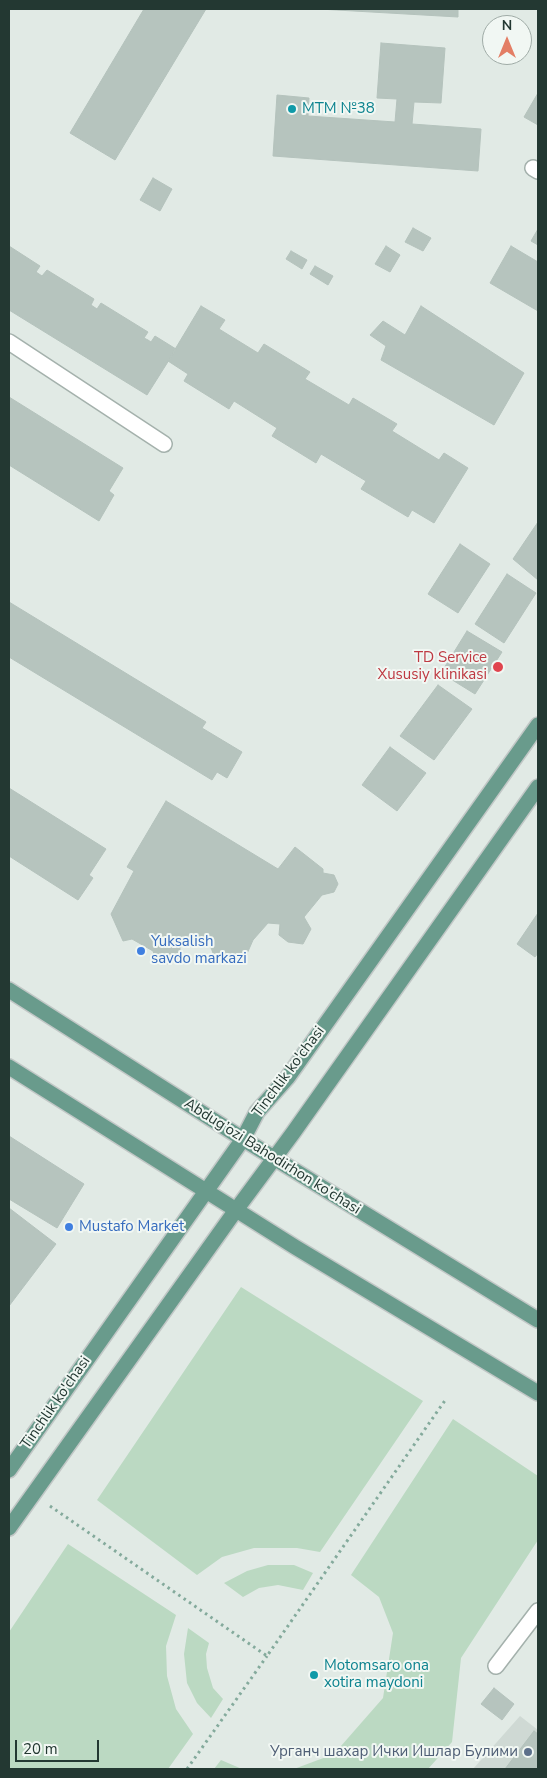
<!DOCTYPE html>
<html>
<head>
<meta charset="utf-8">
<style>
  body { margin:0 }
  #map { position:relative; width:547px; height:1778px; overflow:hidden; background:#e1eae5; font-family:"Nunito Sans",sans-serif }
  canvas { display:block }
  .frame { position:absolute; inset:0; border:10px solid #233832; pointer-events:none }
  .north { position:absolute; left:482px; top:15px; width:50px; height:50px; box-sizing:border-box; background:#f1f7f3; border:1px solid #9faba6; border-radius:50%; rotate:0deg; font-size:14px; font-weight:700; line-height:20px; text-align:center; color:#233832 }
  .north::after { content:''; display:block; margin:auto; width:18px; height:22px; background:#e37e65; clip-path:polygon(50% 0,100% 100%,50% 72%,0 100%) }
  .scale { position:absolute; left:15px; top:1740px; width:84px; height:22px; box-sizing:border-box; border:2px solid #233832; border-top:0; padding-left:6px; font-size:15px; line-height:18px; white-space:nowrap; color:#233832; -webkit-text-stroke:4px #f1f7f3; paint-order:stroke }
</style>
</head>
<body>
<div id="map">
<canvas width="547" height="1778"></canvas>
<div class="frame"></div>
<div class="north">N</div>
<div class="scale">20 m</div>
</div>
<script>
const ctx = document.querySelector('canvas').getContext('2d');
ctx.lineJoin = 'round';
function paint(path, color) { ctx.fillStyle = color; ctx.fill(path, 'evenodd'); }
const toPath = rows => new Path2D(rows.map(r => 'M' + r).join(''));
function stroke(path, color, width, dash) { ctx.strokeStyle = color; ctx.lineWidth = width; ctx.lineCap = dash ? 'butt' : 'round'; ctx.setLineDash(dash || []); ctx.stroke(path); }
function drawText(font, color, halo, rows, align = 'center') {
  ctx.font = font + ' "Nunito Sans",sans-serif'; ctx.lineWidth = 4; ctx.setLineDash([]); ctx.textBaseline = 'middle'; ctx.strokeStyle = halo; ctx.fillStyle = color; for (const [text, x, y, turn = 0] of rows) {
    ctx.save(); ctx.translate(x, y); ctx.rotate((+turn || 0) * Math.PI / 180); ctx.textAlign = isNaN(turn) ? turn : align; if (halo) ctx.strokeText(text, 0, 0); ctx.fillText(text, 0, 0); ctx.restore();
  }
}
paint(toPath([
  [520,1716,538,1730,538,1769,473,1769]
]), '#cfd9d4');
paint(toPath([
  [241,1287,423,1401,320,1552,297,1548,254,1548,222,1557,197,1575,97,1500],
  [453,1419,538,1476,538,1540,461,1658,452,1742,428,1769,294,1769,334,1754,383,1698,393,1633,379,1597,351,1575],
  [68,1544,176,1615,166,1646,167,1676,176,1709,193,1734,168,1769,9,1769,9,1632],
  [268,1565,294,1565,313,1573,303,1590,278,1585,259,1588,243,1597,224,1583,247,1571],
  [188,1628,209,1643,206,1654,207,1668,213,1688,223,1699,211,1718,197,1703,187,1683,184,1654],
  [221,1760,242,1769,214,1769]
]), '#bbd9c2');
const building = toPath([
  [144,9,206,9,115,160,70,133,144,9],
  [319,9,458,9,458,17,319,9],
  [381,43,445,48,441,103,414,102,412,124,481,129,478,171,273,156,277,95,309,98,308,116,395,122,397,99,377,98,381,43],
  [538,93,538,125,524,117,538,93],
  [153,178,172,189,160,211,140,200,153,178],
  [413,228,431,238,423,251,405,242,413,228],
  [538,229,538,245,531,241,538,229],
  [9,246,40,266,36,272,42,276,47,270,94,299,91,305,97,309,101,303,148,332,144,338,148,340,151,342,155,336,176,349,147,395,9,310,9,246],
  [386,246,400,255,390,272,375,264,386,246],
  [511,246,538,262,538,311,490,283,511,246],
  [291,251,307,260,302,269,286,259,291,251],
  [315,266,333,276,328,285,310,274,315,266],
  [201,306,225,320,219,329,258,353,264,344,310,372,305,379,349,405,353,398,397,424,392,431,439,460,444,453,468,468,434,523,412,510,408,517,361,489,366,481,321,454,316,463,272,436,277,428,234,401,229,409,184,381,188,374,168,361,201,306],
  [421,306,524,373,494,425,381,360,386,346,370,335,383,321,405,335,421,306],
  [9,397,123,468,109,491,114,495,99,521,9,465,9,397],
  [538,522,538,580,513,559,538,522],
  [460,544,490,564,458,613,428,594,460,544],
  [507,574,536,593,504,643,475,624,507,574],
  [9,602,206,722,202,728,242,752,227,778,217,772,212,780,9,657,9,602],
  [467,631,502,652,475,694,441,673,467,631],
  [438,685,472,709,434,760,400,736,438,685],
  [390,747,426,773,397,811,362,785,390,747],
  [9,788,106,849,89,875,93,878,78,900,9,856,9,788],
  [166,801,278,869,295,847,323,869,323,873,334,875,338,884,334,892,322,895,304,917,311,929,303,944,288,942,279,935,280,924,268,923,253,940,246,956,229,960,213,953,208,940,192,933,180,948,180,958,169,964,157,962,153,951,132,939,123,941,111,914,134,871,127,867,166,801],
  [538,913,538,953,535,957,517,944,538,913],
  [9,1136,84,1184,57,1228,9,1199,9,1136],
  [9,1208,56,1244,9,1306,9,1208],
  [494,1688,514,1704,502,1720,481,1704,494,1688],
  [534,1731,538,1734,538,1769,505,1769,534,1731]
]);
paint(building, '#b6c4be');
stroke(building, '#b4c2bc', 1);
const minor = toPath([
  [533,168,538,171],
  [9,342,164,444],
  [496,1666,538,1611]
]);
const major = toPath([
  [9,990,243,1139,538,1320],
  [9,1067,295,1247,538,1393],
  [9,1470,243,1139,257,1112,288,1077,538,725],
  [9,1528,236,1210,293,1133,538,787]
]);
stroke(minor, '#a4b1ac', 18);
stroke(major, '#c1c7c6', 18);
stroke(toPath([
  [50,1506,267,1656,446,1399],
  [187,1769,267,1656]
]), '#84aa9c', 3, [2.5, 4]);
stroke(minor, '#fff', 15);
stroke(major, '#699b8c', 15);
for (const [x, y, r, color] of [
  [292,109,5,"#0f9aa8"],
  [498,667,6,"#e0444e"],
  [141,951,5,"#3f7fe0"],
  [69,1227,5,"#3f7fe0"],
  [314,1675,5,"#0f9aa8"],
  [528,1752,5,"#5c6f8a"]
]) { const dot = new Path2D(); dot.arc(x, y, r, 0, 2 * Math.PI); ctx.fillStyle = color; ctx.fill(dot); stroke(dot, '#f1f7f3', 2); }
drawText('15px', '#0d838f', '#f1f7f3', [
  ["МТМ №38",302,109],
  ["Motomsaro ona",324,1666],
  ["xotira maydoni",324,1683]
], 'left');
drawText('15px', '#be3a42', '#f1f7f3', [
  ["TD Service",487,658],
  ["Xususiy klinikasi",487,675]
], 'right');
drawText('15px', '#366cbe', '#f1f7f3', [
  ["Yuksalish",151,942],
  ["savdo markazi",151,959],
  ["Mustafo Market",79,1227]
], 'left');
drawText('15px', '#233832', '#f1f7f3', [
  ["Tinchlik ko'chasi",289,1072,-53],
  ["Abdug’ozi Bahodirhon ko’chasi",272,1157,32],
  ["Tinchlik ko'chasi",56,1403,-55]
]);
drawText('15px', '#4e5e75', '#f1f7f3', [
  ["Урганч шахар Ички Ишлар Булими",518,1752]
], 'right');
</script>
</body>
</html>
